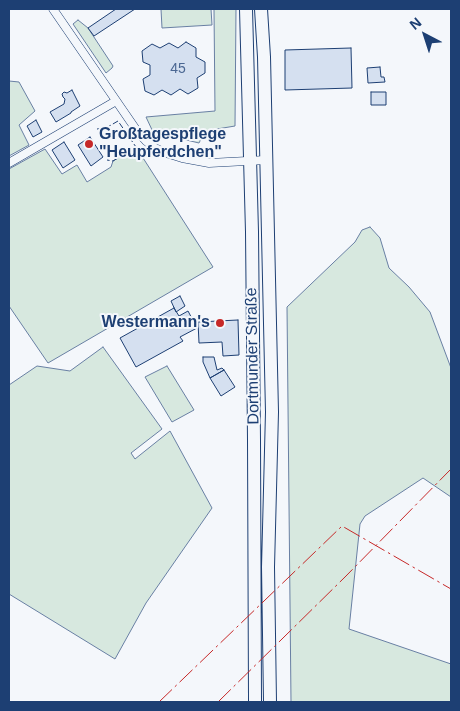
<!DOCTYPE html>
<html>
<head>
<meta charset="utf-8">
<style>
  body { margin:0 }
  #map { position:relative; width:460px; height:711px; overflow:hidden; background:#f4f7fb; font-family:Helvetica,sans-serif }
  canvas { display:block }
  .frame { position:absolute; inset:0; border:10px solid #1d3f73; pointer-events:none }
  .north { position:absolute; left:400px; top:10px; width:50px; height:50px; -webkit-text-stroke:4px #f4f7fb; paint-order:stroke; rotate:320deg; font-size:14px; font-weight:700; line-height:20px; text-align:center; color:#1d3f73 }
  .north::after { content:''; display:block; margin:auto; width:18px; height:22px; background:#1d3f73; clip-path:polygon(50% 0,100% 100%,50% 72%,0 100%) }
</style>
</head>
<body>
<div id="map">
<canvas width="460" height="711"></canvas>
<div class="frame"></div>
<div class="north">N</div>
</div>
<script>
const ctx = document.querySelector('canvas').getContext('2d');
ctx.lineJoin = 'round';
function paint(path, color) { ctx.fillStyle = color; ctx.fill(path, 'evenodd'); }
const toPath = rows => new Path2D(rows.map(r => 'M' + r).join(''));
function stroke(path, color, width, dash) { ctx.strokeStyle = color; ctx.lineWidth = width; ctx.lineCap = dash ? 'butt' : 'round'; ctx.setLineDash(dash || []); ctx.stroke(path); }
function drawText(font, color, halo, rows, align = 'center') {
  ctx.font = font + ' Helvetica,sans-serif'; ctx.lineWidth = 4; ctx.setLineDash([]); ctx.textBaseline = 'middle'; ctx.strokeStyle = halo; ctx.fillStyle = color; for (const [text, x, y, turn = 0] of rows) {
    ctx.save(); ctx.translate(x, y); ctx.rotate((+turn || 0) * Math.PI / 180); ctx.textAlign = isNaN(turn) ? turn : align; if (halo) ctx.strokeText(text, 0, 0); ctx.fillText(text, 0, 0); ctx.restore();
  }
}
const green = toPath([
  [161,9,211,9,212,25,162,28,161,9],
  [214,9,236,9,235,126,205,131,199,143,153,132,146,117,215,111,214,9],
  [78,20,88,28,113,66,112,68,106,73,73,24,78,20],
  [9,81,19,82,35,111,19,125,29,145,9,156,9,81],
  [136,147,213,267,48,363,9,306,9,169,45,149,62,174,77,165,87,182,111,167,113,161,136,147],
  [370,227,380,238,389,268,409,287,430,312,451,368,451,497,423,478,365,516,360,524,349,629,451,664,451,702,291,702,287,307,355,242,362,230,370,227],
  [103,347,162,429,131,453,135,459,170,431,212,508,146,603,115,659,9,594,9,385,37,366,70,371,103,347],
  [167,366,194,410,172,422,145,377,167,366]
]);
paint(green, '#d7e8df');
stroke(green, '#687fa3', 1);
const building = toPath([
  [116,9,135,9,94,36,88,28,116,9],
  [186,42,196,48,196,57,205,62,205,73,197,78,198,88,188,94,180,89,171,95,162,90,154,95,145,91,143,79,150,75,150,65,143,62,142,51,152,44,160,48,169,43,178,48,186,42],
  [351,48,352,88,285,90,285,50,351,48],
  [380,67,381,77,384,77,385,82,368,83,367,68,380,67],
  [72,90,80,106,71,112,71,113,56,122,50,112,64,104,65,99,63,97,62,94,64,92,67,93,72,90],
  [371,92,386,92,386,105,371,105,371,92],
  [36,120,42,132,33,137,27,126,36,120],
  [90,137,103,157,91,166,78,145,90,137],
  [64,142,75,160,63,168,52,150,64,142],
  [180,296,185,306,176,312,171,301,180,296],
  [174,308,179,316,188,311,197,328,180,337,183,341,136,367,120,338,174,308],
  [238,320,239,355,223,356,222,342,199,343,198,322,238,320],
  [203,357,214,357,217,370,222,368,224,370,210,378,203,362,203,357],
  [224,370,235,387,221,396,210,378,224,370]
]);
paint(building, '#d5e0f0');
stroke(building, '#1d3f73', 1);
const minor = toPath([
  [53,9,137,131,146,141,155,148,166,153,182,158,209,163,266,160],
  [9,163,116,101]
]);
const primary = toPath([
  [246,9,252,232,254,440,255,702],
  [261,9,264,57,272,412,268,567,270,702]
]);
stroke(minor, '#1d3f73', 9);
stroke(primary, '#1d3f73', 14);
stroke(minor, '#f4f7fb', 8);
stroke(primary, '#f4f7fb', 12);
stroke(toPath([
  [97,129,106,128,118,121,136,147,113,161,107,160]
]), '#1d3f73', 1, [6, 2.5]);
stroke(toPath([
  [159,702,342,526,451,589],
  [218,702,346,576,451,469]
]), '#c62828', 1, [18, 4, 2.5, 4]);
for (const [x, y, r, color] of [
  [89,144,5,"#c62828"],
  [220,323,5,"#c62828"]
]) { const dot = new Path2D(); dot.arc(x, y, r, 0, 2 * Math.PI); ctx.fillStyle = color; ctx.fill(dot); stroke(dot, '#f4f7fb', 2); }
drawText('14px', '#4b6792', null, [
  ["45",178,69]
]);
drawText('bold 16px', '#1d3f73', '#f4f7fb', [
  ["Großtagespflege",99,135],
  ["\"Heupferdchen\"",99,153],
  ["Westermann's",210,323,"right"]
], 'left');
drawText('16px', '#1d3f73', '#f4f7fb', [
  ["Dortmunder Straße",253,356,-91]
]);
</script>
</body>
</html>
